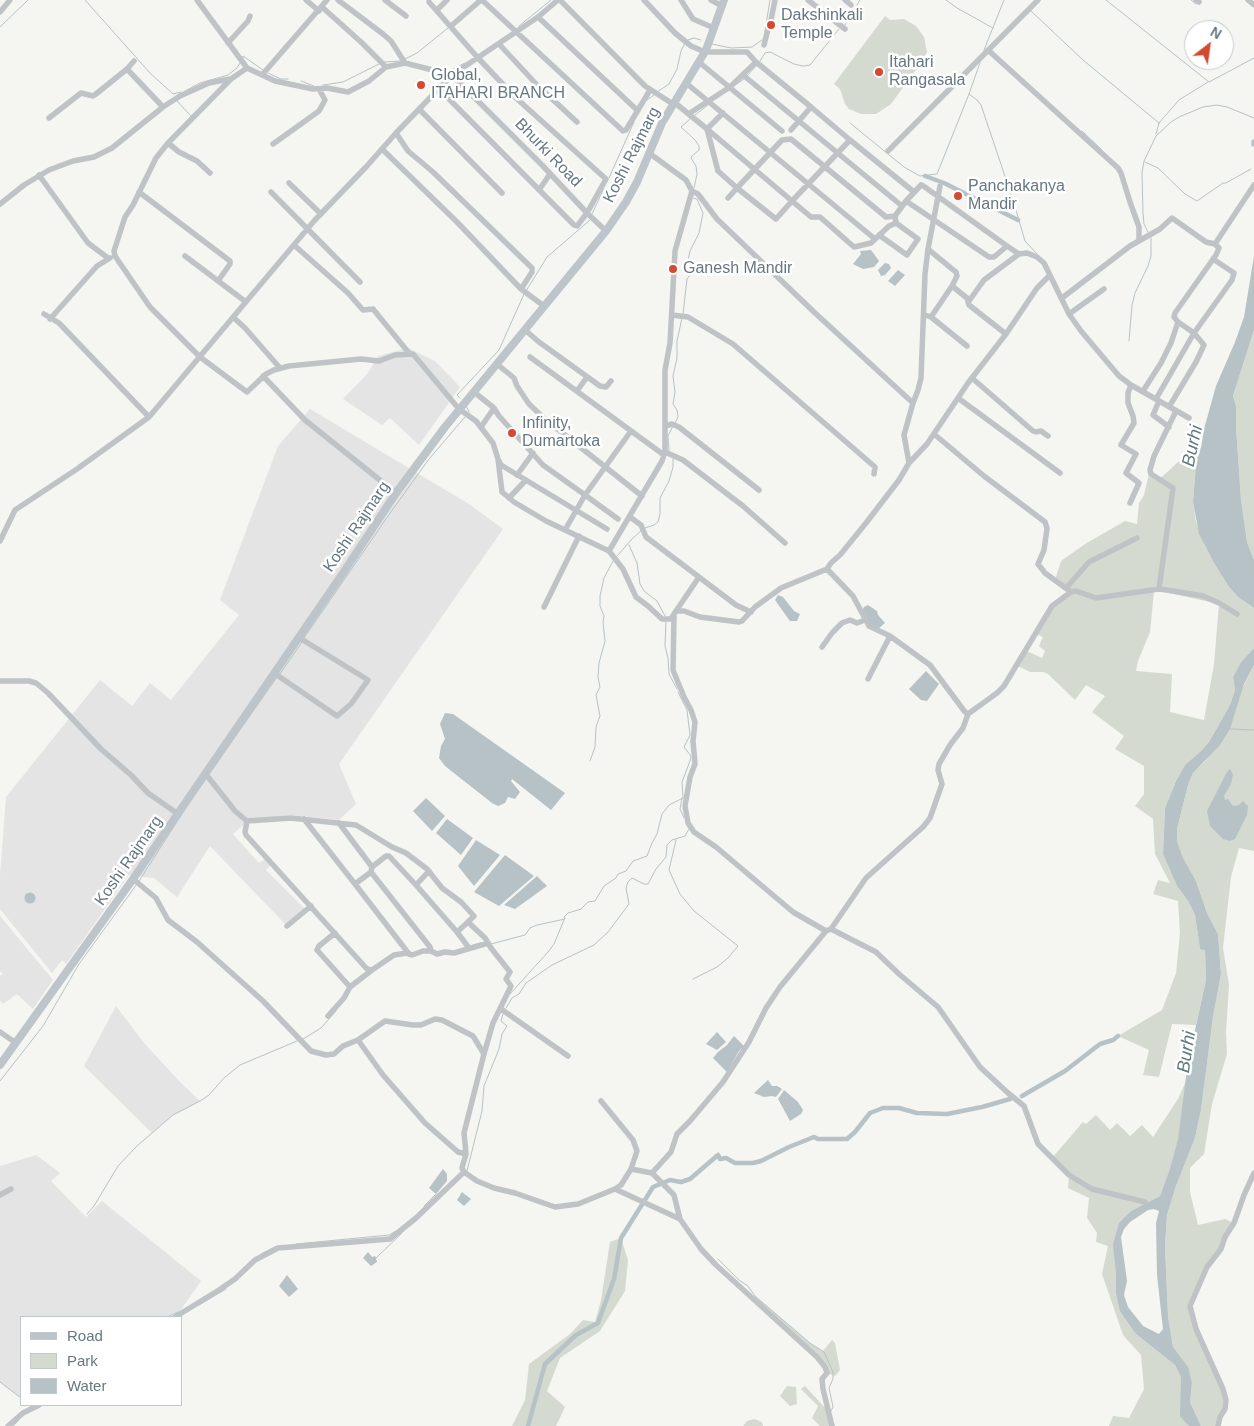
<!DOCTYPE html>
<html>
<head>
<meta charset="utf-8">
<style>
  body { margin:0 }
  #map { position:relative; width:1254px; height:1426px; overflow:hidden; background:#f5f5f2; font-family:Helvetica,sans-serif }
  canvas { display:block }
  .legend { position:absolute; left:20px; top:1316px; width:162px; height:90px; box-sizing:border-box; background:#fff; border:1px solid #c2c9cd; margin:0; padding:6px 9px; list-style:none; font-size:15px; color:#667781 }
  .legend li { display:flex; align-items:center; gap:10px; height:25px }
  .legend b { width:25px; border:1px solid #c2c9cd }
  .north { position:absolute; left:1184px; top:20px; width:50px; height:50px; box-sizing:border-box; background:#fff; border:1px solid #c2c9cd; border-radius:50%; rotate:30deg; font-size:14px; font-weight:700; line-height:20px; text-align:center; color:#667781 }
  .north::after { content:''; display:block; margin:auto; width:18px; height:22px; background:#d54932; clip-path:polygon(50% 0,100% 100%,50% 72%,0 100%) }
</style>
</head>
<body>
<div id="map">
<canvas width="1254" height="1426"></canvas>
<ul class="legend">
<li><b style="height:6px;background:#bec5ca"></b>Road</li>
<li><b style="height:14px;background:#d5dad1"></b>Park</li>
<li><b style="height:14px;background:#b6c2c5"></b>Water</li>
</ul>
<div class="north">N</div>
</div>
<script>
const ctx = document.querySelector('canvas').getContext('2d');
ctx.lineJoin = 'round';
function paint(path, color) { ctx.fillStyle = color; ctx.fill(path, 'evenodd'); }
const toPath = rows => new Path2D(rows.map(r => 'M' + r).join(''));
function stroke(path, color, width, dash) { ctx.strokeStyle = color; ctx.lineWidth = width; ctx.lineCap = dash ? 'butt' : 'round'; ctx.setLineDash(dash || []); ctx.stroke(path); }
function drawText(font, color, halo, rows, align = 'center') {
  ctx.font = font + ' Helvetica,sans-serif'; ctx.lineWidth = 5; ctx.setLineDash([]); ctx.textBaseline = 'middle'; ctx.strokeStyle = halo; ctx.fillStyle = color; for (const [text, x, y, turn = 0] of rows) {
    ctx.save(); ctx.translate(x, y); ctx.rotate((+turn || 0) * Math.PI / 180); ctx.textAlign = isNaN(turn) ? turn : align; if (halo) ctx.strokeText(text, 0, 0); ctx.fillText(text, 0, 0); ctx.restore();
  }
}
paint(toPath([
  [408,348,435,361,460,387,419,445,390,418,382,425,343,399,368,373,378,356],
  [310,409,469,504,503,529,339,764,356,804,339,820,291,815,248,821,233,834,259,863,265,859,271,865,266,870,306,910,287,926,210,846,177,897,154,878,129,875,66,964,62,960,52,973,0,909,0,875,6,797,100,680,132,706,150,683,171,700,239,615,220,600,278,446],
  [0,916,53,980,33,1009,17,994,3,1004,0,1000,0,976,3,974,0,971],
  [116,1006,144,1043,181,1083,200,1101,173,1115,152,1133,84,1066],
  [36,1155,60,1173,51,1181,86,1217,102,1201,201,1281,180,1311,167,1317,21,1317,21,1398,0,1382,0,1166]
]), '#e3e4e3');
paint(toPath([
  [885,16,890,20,904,19,916,26,924,37,927,52,923,60,891,104,876,114,861,114,849,109,845,104,840,89,834,84],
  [1254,330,1254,560,1247,542,1241,500,1236,427,1236,406,1233,396],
  [1201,448,1196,464,1193,502,1196,522,1205,546,1229,587,1238,597,1254,608,1254,648,1241,662,1233,677,1235,690,1230,705,1209,742,1201,751,1185,765,1176,781,1165,808,1163,854,1177,886,1188,901,1195,915,1200,949,1205,949,1206,980,1196,1025,1172,1024,1159,1077,1143,1075,1149,1050,1118,1036,1162,1010,1176,973,1180,933,1178,901,1153,894,1158,880,1170,883,1155,854,1153,819,1135,806,1144,794,1144,766,1115,749,1124,736,1092,712,1105,696,1086,685,1075,700,1048,674,1043,672,1030,672,1018,666,1027,651,1042,658,1045,651,1039,646,1043,637,1036,634,1050,610,1071,595,1055,580,1061,561,1085,544,1125,521,1137,524,1139,503,1144,495,1149,474,1155,480,1163,476,1178,462],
  [1160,591,1219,604,1214,664,1204,720,1170,712,1172,674,1136,671,1138,661,1150,632,1154,592],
  [1254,665,1254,851,1239,848,1231,877,1223,948,1229,985,1226,1032,1227,1054,1212,1104,1204,1154,1190,1168,1190,1192,1198,1225,1225,1219,1234,1223,1216,1255,1190,1306,1226,1400,1218,1426,1201,1426,1190,1402,1192,1383,1173,1347,1168,1318,1165,1246,1167,1215,1176,1186,1195,1138,1201,1110,1213,1017,1221,974,1218,934,1207,913,1196,881,1183,859,1177,841,1177,829,1188,785,1193,773,1207,759],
  [1187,1079,1178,1140,1170,1168,1160,1196,1131,1211,1114,1245,1116,1275,1116,1293,1136,1334,1175,1365,1181,1377,1181,1415,1189,1426,1109,1426,1113,1416,1129,1418,1144,1389,1141,1355,1123,1335,1102,1274,1108,1246,1096,1242,1097,1233,1087,1218,1089,1198,1068,1188,1069,1175,1052,1158,1083,1122,1086,1124,1096,1115,1110,1130,1117,1123,1130,1136,1142,1125,1153,1137,1178,1099],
  [621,1238,628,1260,625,1291,600,1331,560,1358,547,1391,565,1407,556,1426,512,1426,525,1400,529,1364,570,1334,583,1320,595,1322,601,1300,610,1242],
  [755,1296,810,1343,823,1351,832,1340,835,1343,840,1370,835,1376,827,1373,825,1367,753,1299],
  [787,1386,796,1387,797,1404,790,1406,780,1396],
  [805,1386,827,1410,832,1426,820,1426,812,1418,818,1406,801,1389],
  [754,1419,762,1422,763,1426,743,1426,747,1421]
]), '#d5dad1');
paint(toPath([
  [871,250,879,261,874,267,863,269,853,264,861,254,860,251],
  [1254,256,1254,330,1233,396,1236,406,1236,427,1241,500,1247,542,1254,560,1254,608,1238,597,1229,587,1213,561,1199,534,1193,502,1196,464,1201,448,1204,429,1216,386,1235,342,1244,317],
  [885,263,889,264,891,268,885,275,881,276,878,270],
  [898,270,905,275,895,286,888,281],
  [778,595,783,597,794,611,800,614,797,621,790,621,787,617,775,600],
  [868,605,877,611,878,615,885,623,878,629,872,627,862,611,864,607],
  [1254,648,1254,665,1244,684,1230,729,1220,745,1193,773,1188,785,1177,829,1177,841,1183,858,1196,881,1207,913,1218,934,1221,974,1213,1017,1201,1110,1195,1138,1176,1186,1167,1215,1165,1246,1168,1317,1173,1347,1188,1367,1192,1383,1190,1402,1201,1426,1189,1426,1180,1416,1181,1377,1175,1365,1136,1334,1120,1311,1116,1293,1116,1275,1113,1244,1119,1223,1131,1211,1160,1196,1170,1168,1178,1139,1188,1062,1206,980,1205,950,1200,949,1195,915,1188,901,1177,886,1163,854,1165,808,1176,781,1185,765,1201,751,1209,742,1230,705,1235,690,1233,677,1241,662],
  [1154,1209,1159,1211,1156,1223,1157,1275,1163,1329,1159,1334,1143,1326,1128,1307,1124,1295,1127,1281,1121,1237,1124,1229,1130,1222,1148,1210],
  [926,671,939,684,927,701,921,700,909,689],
  [445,713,453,714,565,793,551,810,512,779,511,781,520,792,515,799,508,797,505,803,498,806,492,803,445,766,439,758,441,746,445,739,440,724],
  [1230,769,1233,774,1231,784,1224,796,1225,800,1228,799,1233,806,1239,805,1243,801,1248,806,1247,815,1235,839,1230,841,1223,839,1210,826,1207,811,1227,772],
  [426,798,445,816,432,831,413,811],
  [447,819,473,838,461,855,436,833],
  [476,840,500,855,474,886,458,866],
  [505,855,534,876,499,906,474,892],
  [537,876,547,886,515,909,504,905],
  '24.5 898a5.5 5.5 0 1 1 11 0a5.5 5.5 0 1 1-11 0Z',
  [717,1032,726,1042,717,1050,706,1044],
  [734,1036,744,1046,739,1051,727,1072,713,1058,718,1052,727,1045],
  [768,1080,772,1086,777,1086,782,1089,776,1097,772,1096,764,1097,754,1093],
  [784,1090,798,1102,803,1110,801,1114,790,1121,778,1099],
  [443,1169,447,1174,447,1181,436,1194,429,1188],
  [462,1192,471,1199,464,1206,457,1200],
  [368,1252,372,1257,375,1256,376,1258,377,1262,371,1266,363,1258],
  [287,1275,298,1289,289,1297,279,1286]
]), '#b6c2c5');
stroke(toPath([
  [85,0,150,73,173,94,181,92],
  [946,0,957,8,993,28],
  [1106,0,1209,82,1254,58],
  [1191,0,1196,4],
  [1031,11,1083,60,1159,123],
  [845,25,860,0],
  [519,26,551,0],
  [0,27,28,0],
  [765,31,770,0],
  [688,40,694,38,701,40],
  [712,44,731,48,752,47,762,40],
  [984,50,1004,0],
  [243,58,243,56,263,70],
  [405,59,417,53,448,28],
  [981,60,969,94,977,100,981,105,1013,200,1025,241,1037,254],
  [760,61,765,53,770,52,794,64,803,66,810,65,839,29],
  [384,62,400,61],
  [449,71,465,63],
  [268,73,281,79,288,79],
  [747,76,756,66],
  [301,81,314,86],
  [737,84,744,79],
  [323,85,343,82,379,64],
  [185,91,200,83,228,75,237,68,240,63],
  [657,92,669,84,677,69,681,51,685,43],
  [647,100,654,95],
  [177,101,191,116],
  [695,115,708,105],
  [690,119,681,127,695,140,699,146,699,150,692,156,691,158,696,166,697,174,694,188],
  [850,123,904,167,920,176,937,174,969,94],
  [1082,131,1101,149],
  [1156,134,1159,123,1179,100,1208,82],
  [1145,162,1158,168,1185,194,1197,201,1223,183,1226,183,1251,169],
  [609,178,634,122],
  [592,214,604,188],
  [1148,232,1144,224,1143,213,1142,173,1144,161,1156,136,1171,122,1179,117,1203,107,1217,105,1227,107,1254,118],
  [526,291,547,257,590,220],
  [683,314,687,279,692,272,687,265,690,251,699,233,703,213,697,199,693,198],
  [1129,341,1132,305,1135,293,1148,266,1151,256,1151,238],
  [460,398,457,395,499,350,524,294],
  [466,405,469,412],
  [675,423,678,417,677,410,673,404,675,392,673,376,677,358,677,341,682,318],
  [669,451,668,436,673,426],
  [645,528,654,525,658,522,660,514,660,498,669,481,673,467,673,459],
  [629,545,637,563,640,584,644,591,657,601,665,616],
  [617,556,632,539,642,530],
  [666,620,665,646,668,658,669,674,677,689],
  [304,638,388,516,429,459,465,417],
  [280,674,302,642],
  [1230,729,1254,730],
  [590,761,595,747,596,727,600,716,596,695,600,687,598,677,599,663,605,641,603,622,604,616,600,606,600,596,604,578,613,561],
  [209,774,277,677],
  [682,798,680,809,684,818],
  [676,840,669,870,680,894,694,911,738,946,728,958,717,967,693,979],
  [139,881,187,806],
  [491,944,525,935,530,928,537,925,565,919,564,917,568,913,581,909,588,902,595,901,604,886,616,878,618,874,626,871,633,861,647,856,652,843,657,834,662,814,669,805,683,798,682,782,690,761,691,756,684,747,690,735,687,710,678,692],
  [510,994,548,952,554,944,564,920],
  [506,1008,512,998,519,994,526,983,552,965,594,945,608,932,629,904,626,888,628,882,632,878,644,884,648,884,656,869,666,857,667,845,672,840,685,836,689,829],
  [303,1039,321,1028,336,1011],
  [0,1081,43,1026,79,964,137,884],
  [467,1171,482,1111,484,1086,499,1049,502,1034,507,1026,501,1021,503,1014],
  [424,1206,436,1194],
  [87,1214,94,1206,118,1166,137,1146,173,1115,200,1101,209,1095,224,1078,240,1065,297,1041],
  [296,1244,389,1235,396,1231],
  [261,1254,275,1247],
  [376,1258,402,1233],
  [718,1259,739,1280,748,1286,755,1296,810,1343,824,1352,833,1372,833,1379,829,1388,833,1407,831,1411],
  [199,1305,226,1289],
  [167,1317,178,1312],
  [0,1382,21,1398],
  [13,1426,19,1420]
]), '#b6c2c5', 1);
stroke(toPath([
  [925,176,944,183,1018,220],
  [1022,1096,1065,1071,1100,1044,1113,1040,1118,1036],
  [528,1426,545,1364,576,1335,598,1323,614,1279,621,1238,653,1187,670,1180,681,1182,690,1179,718,1155,720,1159,726,1158,735,1163,753,1163,761,1161,789,1147,814,1137,818,1139,847,1139,855,1132,870,1113,883,1108,899,1108,917,1113,947,1114,982,1107,1010,1099]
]), '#b6c2c5', 4.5);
stroke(toPath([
  [197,0,247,68,275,81,313,89,327,88,348,92,369,81,386,67,405,63,452,75,542,165,587,213,606,231],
  [306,0,319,11],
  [338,0,383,34,391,41,405,63],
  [385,0,406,16],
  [482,0,623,131,626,130,650,90],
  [560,0,645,86,673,104],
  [644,0,675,33,691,46,705,52,747,52,756,62],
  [681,0,693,19,714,28],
  [711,0,722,6],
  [808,0,845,29],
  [845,0,851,5],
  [1196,0,1199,2],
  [1248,0,1254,5],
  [429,2,478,58,516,98,606,179,587,213,577,226,574,225,439,89],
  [322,7,361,42,386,67],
  [437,10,447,0],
  [0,12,10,0],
  [538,17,637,110],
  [451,26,481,0],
  [228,43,248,21,250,16],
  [499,44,538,86,577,122],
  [764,45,769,25,771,20,775,0],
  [988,50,1118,168,1121,173,1130,202,1139,227,1139,240],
  [699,62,782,131],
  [247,68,231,79,168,143,156,158,133,205,125,217,114,251,115,256,150,307,200,357,247,392,266,374,274,370,289,366,361,359,379,361,395,355,413,354,459,409,476,421,493,443,498,459,502,492,514,502,546,521,609,551,623,569,636,597,648,606,662,619,671,619,676,611,684,611,700,617,739,622,742,621,755,607,781,588,827,569],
  [127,69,163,107],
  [262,75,327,0],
  [743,75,902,206],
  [686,83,875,239],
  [674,102,707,129,718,171,737,188,782,140,791,139,886,217,895,216],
  [419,109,502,193],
  [690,113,730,87,756,62,811,107],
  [723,113,707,129,792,201,776,219,737,188,728,198],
  [49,118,81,93,93,96,96,94,127,69,134,61],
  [791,130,811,107,850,140],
  [396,133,408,151,433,172,532,268,532,272,521,289],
  [1254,142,1254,144],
  [168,143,179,152,197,161,210,173],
  [273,144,319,111,325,100,319,89],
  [382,149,457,222,521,289,544,306],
  [888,151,1038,0],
  [39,175,88,243,108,258],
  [289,183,321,214],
  [921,185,922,185,1007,246,994,257,989,257,906,201,921,185],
  [539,190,550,174],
  [692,191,698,194,717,219,814,312,913,403,904,435,909,463,899,480,866,523,840,555,831,563,827,569,853,596,869,626,890,636,930,665,965,712,968,714,997,693,1004,686,1052,606,1071,592,1076,591,1096,598,1159,589,1167,590,1203,596,1219,603,1237,614],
  [139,192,230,261,230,264,218,281],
  [271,192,360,282],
  [906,201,895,216,896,223,889,226,871,243,854,247,820,217,811,217,792,201,850,140,914,192],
  [0,204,24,185,49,170,73,161,94,157,112,148,163,107,180,96,209,83,230,79],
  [879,235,907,255,918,239,896,223],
  [294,245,348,293,363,310,373,309,409,353],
  [1007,246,1019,254,1027,253,1037,257,1044,263,1069,314,1081,331,1119,376,1131,385,1189,418],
  [928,249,956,272,957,276,952,286,967,298,969,305,1006,334],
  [185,256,246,302],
  [1062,298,1130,246,1160,229,1172,218,1206,242,1215,244],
  [969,301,984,280,1019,254],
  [44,314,59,323,149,417],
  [1069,314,1104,289],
  [672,315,688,317,733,344,875,467,874,474],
  [925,315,931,317,967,346],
  [233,317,245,328,280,368],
  [931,317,952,286],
  [50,319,97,266,110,258],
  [525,330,539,342,600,386,606,387,611,381],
  [530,357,664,455],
  [497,364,514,378,517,386,529,404,546,420,642,496],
  [263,376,305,420,396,493],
  [972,378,1033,431,1036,432,1041,431,1048,436],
  [577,391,587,377],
  [1143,391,1161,363,1171,343,1178,322,1174,317,1175,313,1216,255,1219,248,1215,244,1254,185],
  [474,392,494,408],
  [958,398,1060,473],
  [1156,399,1194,333,1232,280,1234,273,1213,259],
  [1159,401,1153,415,1169,427],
  [913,403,918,390,921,378,925,274,928,249,940,186],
  [1169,407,1196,362,1204,345,1194,333,1178,322],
  [665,426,672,424,679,427,759,490],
  [481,427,494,408,499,416,543,465,585,495,631,431],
  [934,434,984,476,1045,522,1047,528,1046,536,1044,550,1038,564,1045,573,1071,592],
  [665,452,683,460,743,506,785,543],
  [499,461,501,465,607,529],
  [909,463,927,444,968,383,1006,334,1037,288,1049,276],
  [517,475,533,453],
  [509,498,526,480],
  [1130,503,1139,483,1126,473,1136,454,1121,445,1134,423,1133,416,1128,403,1128,393,1131,385],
  [630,517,641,525,646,537,736,605,751,612],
  [565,530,585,495,618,519],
  [0,541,15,510,77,469,149,417,314,221,366,167,396,133,452,75,538,17,558,0],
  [609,551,662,461,665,452,665,370,670,343,675,251,692,191,686,180,649,153],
  [1067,587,1089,562,1137,538],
  [1159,589,1173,488,1151,474,1150,470,1154,456,1176,411],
  [544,607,579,536],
  [676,611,699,577],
  [674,616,673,670,684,697,691,710,695,722,693,741,695,764,690,777,685,806,688,823,694,832,716,847,793,912,826,931,831,929,876,952,899,974,938,1007,980,1067,1008,1093,1024,1106,1038,1144,1069,1175,1092,1189,1145,1202],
  [822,647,832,633,842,623,850,620,857,623,865,620],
  [274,673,337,716,351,704,368,680,298,637],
  [868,679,890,636],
  [0,681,29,681,36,683,48,693,101,749,131,775,148,793,178,814],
  [205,773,235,811,247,821,291,818,356,825,392,847,406,853,427,869,442,888,461,902,474,916,468,922,485,938,491,948,510,972,506,979,511,986,493,1023,484,1054],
  [304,819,355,884],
  [247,821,245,832,246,835,367,969,372,970,394,955,407,953,412,955,423,951,431,951,437,954,445,952,454,953,488,943],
  [339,823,372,867,371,872,430,947,431,951],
  [372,867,386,856,389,856,416,885,429,871],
  [371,872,355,884,409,954],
  [133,879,156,898,168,920,197,942,263,1001,311,1051,326,1055,334,1054,343,1046,358,1040,385,1021,413,1025,421,1025,435,1019,442,1020,473,1036,484,1054,464,1133,466,1154,462,1168,464,1172,477,1181,494,1188,515,1193,555,1207,578,1204,615,1189,621,1185,631,1169,652,1173,671,1152,677,1134,690,1121,723,1082,749,1042,766,1008,780,987,826,931],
  [416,885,457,932,468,922],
  [287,926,311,906],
  [831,929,866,878,923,827,930,818,942,784,938,770,939,764,950,745,963,728,968,714],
  [457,932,469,948],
  [335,933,319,946,317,950,350,987,372,970],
  [501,1009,568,1056],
  [328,1016,344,998,350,987],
  [0,1032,16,1043],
  [358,1040,383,1075,425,1123,458,1152,466,1154],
  [601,1101,633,1140,637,1151,631,1169],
  [652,1173,674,1195,680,1219,701,1249,716,1265,817,1357,825,1367,827,1373,822,1379,823,1389,832,1426],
  [615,1189,680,1219],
  [0,1195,11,1189],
  [175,1317,219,1290,235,1279,255,1260,278,1248,390,1239,416,1218,464,1172],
  [8,1426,23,1413,39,1405],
  [1218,1426,1220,1417,1225,1409,1226,1400,1223,1389,1196,1329,1190,1306,1207,1267,1221,1249,1225,1237,1234,1223,1244,1195,1254,1173]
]), '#bfc3c6', 5.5);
stroke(toPath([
  [0,1065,133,879,341,576,396,493,445,427,606,231,626,202,637,182,662,123,706,50,724,0]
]), '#bec5ca', 8);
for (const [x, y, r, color] of [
  [771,25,5,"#d54932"],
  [879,72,5,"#d54932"],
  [421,85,5,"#d54932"],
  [958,196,5,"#d54932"],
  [673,269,5,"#d54932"],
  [512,433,5,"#d54932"]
]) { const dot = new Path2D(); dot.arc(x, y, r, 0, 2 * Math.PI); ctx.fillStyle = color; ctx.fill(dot); stroke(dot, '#fff', 2); }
drawText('16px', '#667781', '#fff', [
  ["Dakshinkali",781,16],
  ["Temple",781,34],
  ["Itahari",889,63],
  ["Rangasala",889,81],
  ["Global,",431,76],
  ["ITAHARI BRANCH",431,94],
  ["Panchakanya",968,187],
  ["Mandir",968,205],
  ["Ganesh Mandir",683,269],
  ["Infinity,",522,424],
  ["Dumartoka",522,442]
], 'left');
drawText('16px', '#667781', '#fff', [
  ["Bhurki Road",548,153,46],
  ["Koshi Rajmarg",632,155,-63],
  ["Koshi Rajmarg",357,527,-56],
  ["Koshi Rajmarg",129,861,-55]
]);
drawText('italic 18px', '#62797e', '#fff', [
  ["Burhi",1193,446,-78],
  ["Burhi",1187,1052,-81]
]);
</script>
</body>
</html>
